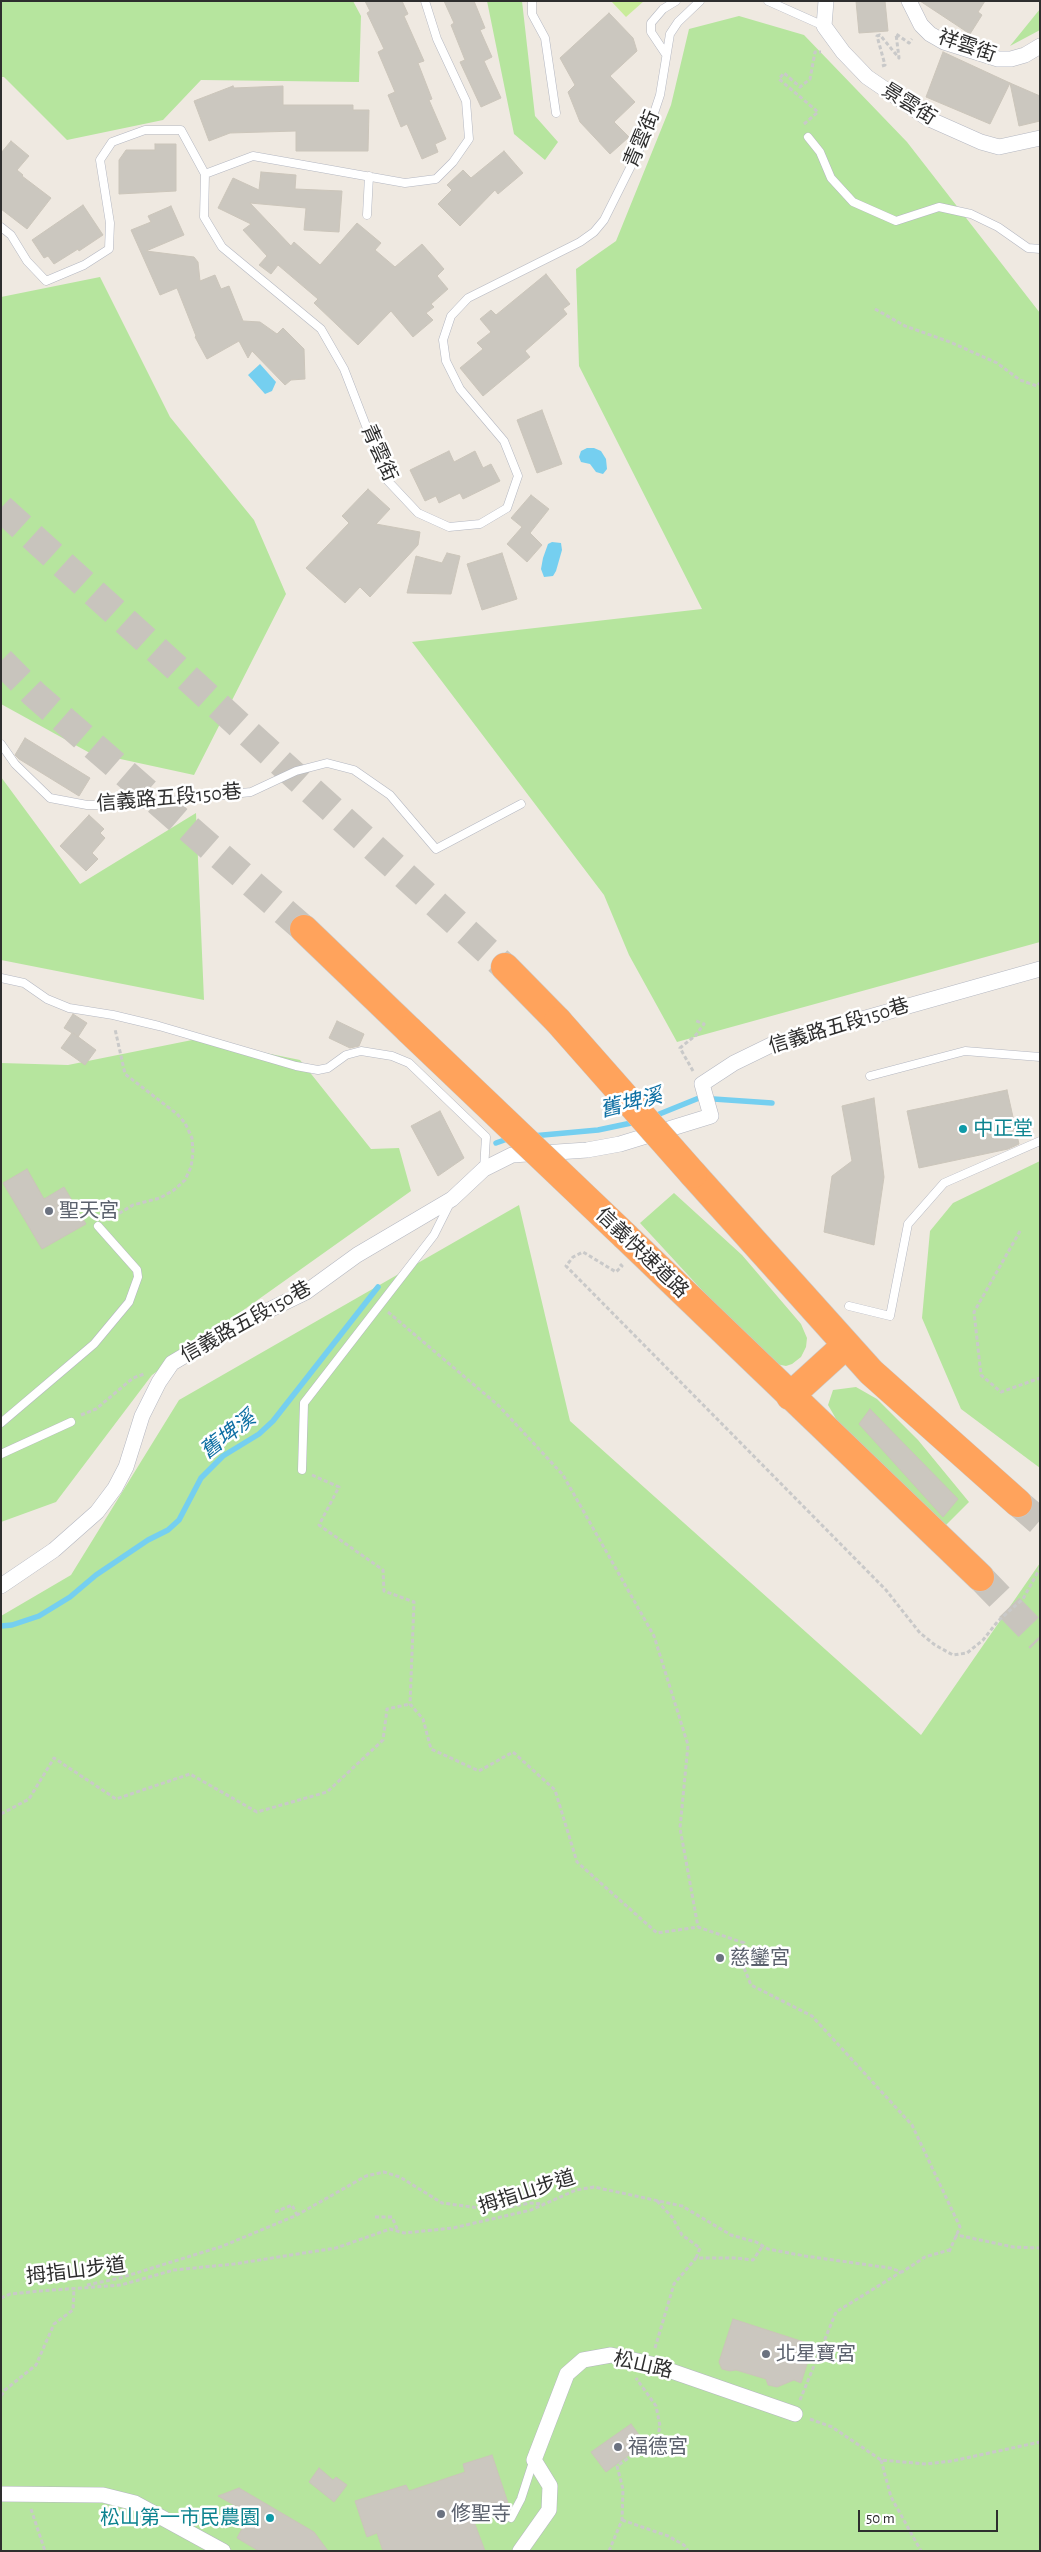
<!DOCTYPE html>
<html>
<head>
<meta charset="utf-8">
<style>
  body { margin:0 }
  #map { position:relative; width:1041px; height:2552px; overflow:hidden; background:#efe9e1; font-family:"Alegreya Sans",sans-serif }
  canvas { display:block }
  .frame { position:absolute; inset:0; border:2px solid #2e2e2e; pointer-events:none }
  .scale { position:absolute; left:858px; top:2510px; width:140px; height:22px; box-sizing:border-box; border:2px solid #2e2e2e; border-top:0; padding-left:6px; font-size:15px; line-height:18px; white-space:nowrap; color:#2e2e2e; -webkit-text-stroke:4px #fff; paint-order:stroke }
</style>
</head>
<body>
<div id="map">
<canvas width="1041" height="2552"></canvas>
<div class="frame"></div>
<div class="scale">50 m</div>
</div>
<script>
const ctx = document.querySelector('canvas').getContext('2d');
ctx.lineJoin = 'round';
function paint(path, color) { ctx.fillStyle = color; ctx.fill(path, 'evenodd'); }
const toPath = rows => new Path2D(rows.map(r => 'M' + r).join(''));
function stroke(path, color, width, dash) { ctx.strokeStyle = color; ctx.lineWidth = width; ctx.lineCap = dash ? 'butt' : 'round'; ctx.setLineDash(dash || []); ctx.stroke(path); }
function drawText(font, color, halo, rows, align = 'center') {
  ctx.font = font + ' "Alegreya Sans","Noto Sans TC",sans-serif'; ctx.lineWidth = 5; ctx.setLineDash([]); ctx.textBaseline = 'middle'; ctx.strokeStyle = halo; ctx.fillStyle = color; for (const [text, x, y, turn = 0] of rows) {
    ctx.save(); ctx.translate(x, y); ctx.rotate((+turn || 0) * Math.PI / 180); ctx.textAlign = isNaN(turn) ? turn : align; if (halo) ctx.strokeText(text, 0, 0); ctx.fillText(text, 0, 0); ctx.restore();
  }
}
paint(toPath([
  [1,1,353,1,361,16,359,82,201,80,163,120,67,140,4,77,1,77],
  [487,1,522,1,535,116,558,142,545,160,514,134],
  [1040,9,1040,30,1010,46],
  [739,16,804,35,907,142,1040,313,1040,942,677,1042,629,955,604,895,412,642,702,609,579,366,576,269,616,241,671,105,689,29],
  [100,277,170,417,254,520,286,594,194,775,88,752,1,704,1,297],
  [1,777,80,884,196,813,204,1000,1,960],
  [197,1039,300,1060,371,1149,399,1148,411,1191,152,1375,56,1502,1,1522,1,1063,68,1065],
  [1040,1161,1040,1468,961,1409,922,1318,930,1231,953,1203],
  [674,1193,742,1255,801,1324,807,1338,806,1347,801,1357,792,1364,786,1366,776,1364,760,1353,640,1223],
  [519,1205,570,1421,921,1735,1040,1563,1040,2551,1,2551,1,1616,71,1575,179,1400],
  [856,1387,877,1399,918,1440,969,1502,944,1527,839,1424,828,1405,833,1390]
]), '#b6e59e');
paint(toPath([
  [611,1,644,1,626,17]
]), '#c9ec9a');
paint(toPath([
  [260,364,276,382,272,391,265,394,248,375],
  [587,448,594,448,601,451,606,459,607,469,603,474,596,472,590,464,581,462,579,457,581,451],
  [552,542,561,543,562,550,556,571,553,576,544,577,541,569,543,558,548,544]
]), '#75cff0');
stroke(toPath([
  [652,1117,699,1098,772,1103],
  [532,1136,598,1130,636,1122],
  [496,1143,510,1138],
  [1,1626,12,1625,39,1616,70,1597,96,1575,148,1540,168,1530,179,1520,201,1478,223,1456,259,1434,273,1421,378,1287]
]), '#75cff0', 5.5);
const building = toPath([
  [365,1,402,1,408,14,404,16,424,61,418,63,432,99,429,100,446,139,435,144,438,152,422,159,407,124,401,127,388,95,395,92,378,52,384,49,367,13,370,11,365,1],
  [444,1,474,1,485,28,480,30,492,57,484,61,501,98,481,107,460,62,465,60,451,25,454,23,444,1],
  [856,1,885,1,888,31,859,33,856,1],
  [920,1,985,1,978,12,982,15,970,34,920,1],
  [609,13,633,38,637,51,610,76,635,102,614,122,629,137,610,154,580,122,568,92,575,85,560,58,609,13],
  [943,52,1010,83,990,124,926,97,943,52],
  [1010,83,1040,96,1040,121,1019,126,1010,83],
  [233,86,234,88,283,86,283,105,353,105,353,110,369,110,368,151,296,151,296,131,230,133,209,141,194,101,233,86],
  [11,141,29,156,17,170,23,175,22,176,51,198,27,229,1,209,1,153,11,141],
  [155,144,176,144,176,191,119,194,119,160,126,150,155,150,155,144],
  [504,151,523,173,498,194,495,190,460,226,438,204,452,190,447,185,463,170,471,178,504,151],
  [261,172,296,175,295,189,342,191,339,232,304,230,306,208,250,203,291,246,294,242,320,265,357,223,381,243,375,250,395,267,422,244,444,269,437,276,448,289,431,304,434,307,426,313,433,320,413,337,391,311,358,345,314,303,318,299,278,265,271,274,259,265,267,256,243,230,251,224,218,208,233,178,259,190,261,172],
  [83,205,103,235,79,251,78,249,54,264,48,256,44,258,32,240,83,205],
  [171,206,184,235,146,251,194,257,198,262,200,281,215,275,221,289,229,286,243,321,260,322,277,334,283,328,304,349,305,379,291,380,285,385,252,351,248,358,239,341,207,359,195,337,196,336,177,288,160,295,131,230,151,222,148,216,171,206],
  [546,274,570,304,563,309,567,314,525,351,530,357,483,396,460,368,483,349,477,343,491,332,480,319,491,310,496,315,546,274],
  [542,410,562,464,537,473,517,420,542,410],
  [449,451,454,462,475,451,483,468,491,464,500,481,463,499,460,493,439,503,436,496,425,501,410,470,449,451],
  [368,489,390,509,376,524,420,532,418,545,370,597,360,587,345,603,306,568,349,523,342,516,368,489],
  [531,495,549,509,530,533,542,545,527,562,507,544,522,527,511,518,531,495],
  [447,553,460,556,451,594,407,593,416,556,442,563,447,553],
  [502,553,517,599,482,610,467,564,502,553],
  [25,738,90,778,79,796,19,759,15,755,25,738],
  [89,815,104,829,100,833,105,838,92,853,98,859,86,871,60,846,89,815],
  [73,1014,87,1023,78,1037,73,1033,96,1050,85,1065,61,1048,72,1033,64,1028,73,1014],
  [337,1021,364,1034,359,1046,350,1048,329,1038,337,1021],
  [1007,1090,1019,1144,1008,1149,919,1168,907,1111,1007,1090],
  [874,1098,884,1177,874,1245,824,1232,832,1176,852,1161,842,1106,874,1098],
  [440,1111,464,1158,438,1176,411,1126,440,1111],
  [27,1169,44,1199,64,1187,86,1224,42,1249,3,1183,27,1169],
  [870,1409,958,1499,943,1517,859,1424,870,1409],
  [733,2319,813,2345,801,2383,794,2380,777,2387,768,2385,766,2379,736,2370,730,2371,722,2369,719,2362,733,2319],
  [631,2424,645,2443,606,2472,591,2452,631,2424],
  [492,2455,509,2506,473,2519,485,2551,383,2551,377,2533,367,2537,355,2501,406,2485,409,2491,465,2472,463,2464,492,2455],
  [319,2468,333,2480,336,2477,347,2485,334,2502,309,2482,319,2468],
  [239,2488,314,2532,328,2551,259,2551,237,2538,250,2514,218,2496,239,2488]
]);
paint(building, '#cbc7bf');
stroke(building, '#cbc5ba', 1);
stroke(toPath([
  [1,508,505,967],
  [1,661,34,694,304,929],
  [1018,1503,1040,1522],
  [980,1577,1040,1639]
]), '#c8c4bd', 28, [28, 14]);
const lane = toPath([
  [532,1,532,14,545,38,556,113],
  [768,1,824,26],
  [665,53,651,32,651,23,663,9,676,1],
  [808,137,820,152,831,178,853,202,896,221,939,207,971,214,998,227,1028,248,1040,249],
  [205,174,253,156,405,183,436,179,453,162,469,139,466,101,437,39,425,1],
  [367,215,369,176],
  [1,227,11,235,27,261,46,281,84,265,109,249,110,223,100,160,112,142,145,130,181,130,205,174,204,217,222,247,321,329,344,369,387,480,418,513,449,527,480,524,507,508,518,476,504,441,460,389,446,361,443,340,451,316,468,298,580,242,594,232,604,220,647,134,660,95,670,34,678,22,700,1],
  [1,744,15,764,50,798,87,805,133,805,251,792,296,771,327,763,354,770,390,795,436,849,521,804],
  [1,978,24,983,47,999,69,1008,113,1015,159,1026,296,1066,318,1070,328,1068,346,1055,361,1051,392,1056,409,1063,486,1137,484,1169],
  [870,1076,965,1051,1040,1057],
  [849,1306,890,1316,908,1224,944,1183,1040,1141],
  [1,1423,94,1344,129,1302,138,1277,137,1270,98,1226],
  [1,1454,71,1422],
  [302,1470,304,1403,434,1235,450,1203],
  [511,2518,521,2499,533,2462]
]);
const street = toPath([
  [826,1,824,26,843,52,867,77,927,118,981,142,999,147,1040,138],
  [909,1,921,25,930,34,944,42,998,59,1011,59,1025,55,1040,46],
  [1,1586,54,1550,97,1512,115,1488,126,1467,142,1416,159,1382,172,1363,226,1331,306,1292,357,1255,452,1199,484,1169,512,1155,587,1150,620,1144,711,1116,702,1084,734,1063,773,1044,1040,969],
  [1,2494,103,2495,135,2503,223,2551],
  [520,2551,549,2510,550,2486,534,2460,567,2374,583,2360,611,2355,651,2364,795,2414]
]);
const highway = toPath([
  [304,929,409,1030],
  [505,967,558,1021],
  [693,1174,871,1372,1018,1503],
  [625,1236,980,1577],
  [790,1396,846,1345]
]);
stroke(lane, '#b4b7c1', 9);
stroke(street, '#b4b7c1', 16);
stroke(highway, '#c9c9c9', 29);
stroke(toPath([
  [882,66,885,65,877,36,880,35,899,58,896,34,909,43,912,39],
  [804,124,818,112,779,79,784,73,800,87,810,79,815,52,821,52],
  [875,309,905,326,950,342,997,363,1020,380,1037,386,1040,383],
  [693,1071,680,1048,696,1035,704,1024,694,1020],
  [108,1220,133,1205,160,1198,174,1190,185,1180,191,1167,193,1153,192,1138,185,1123,177,1114,125,1074,115,1029],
  [1020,1231,974,1312,981,1375,1001,1392,1040,1378],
  [620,1264,622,1266,616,1272,583,1252,573,1257,566,1266,886,1590,920,1633,935,1645,953,1655,967,1653,983,1640,998,1621,1023,1599,1040,1568],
  [388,1312,499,1406,563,1475,654,1636,688,1745,680,1828,698,1927],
  [81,1415,96,1409,133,1378,144,1374],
  [312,1475,339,1487,319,1525,383,1570,384,1591,414,1602,410,1704,423,1719,431,1749,479,1771,513,1752,555,1790,577,1862,657,1933,698,1927,744,1943,738,1960,742,1963,751,1985,812,2016,912,2125,960,2227,949,2252],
  [1,1814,29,1799,54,1758,116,1799,190,1774,257,1812,327,1792,383,1740,387,1709,410,1704],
  [657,2201,672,2217,682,2235,700,2248,696,2258],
  [275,2212,292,2205,297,2215],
  [375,2217,392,2217,398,2231],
  [955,2238,957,2235,1013,2247,1040,2248],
  [87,2285,120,2278,223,2246,297,2215,366,2176,384,2172,400,2177,442,2203,495,2210,530,2203,544,2204],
  [1,2298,10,2294,40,2291,121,2285,174,2270,234,2264,336,2248,390,2229,404,2233,453,2228,531,2210,576,2190,594,2187,682,2206,731,2235,756,2242,768,2249,805,2256,890,2268,902,2272,925,2257,949,2250],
  [655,2348,674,2284,696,2258,737,2258,753,2260,762,2247],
  [1,2396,5,2390,36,2365,54,2324,73,2310,74,2288],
  [800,2400,836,2312,901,2272],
  [810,2419,832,2427,881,2460,926,2464,952,2461,1040,2442],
  [881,2460,891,2497,921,2551],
  [31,2509,45,2551],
  [622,2520,668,2536,684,2545,688,2551],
  [609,2551,622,2520,623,2489,617,2466,650,2443,658,2435,660,2426,656,2406,636,2378]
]), '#c9c9c9', 3, [4, 2.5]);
stroke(lane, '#fff', 8);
stroke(street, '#fff', 15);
stroke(highway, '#ffa35c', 28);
const highwayBridge = toPath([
  [558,1021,693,1174],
  [409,1030,625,1236]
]);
stroke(highwayBridge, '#c9c9c9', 29, []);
stroke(highwayBridge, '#ffa35c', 28);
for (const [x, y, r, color] of [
  [963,1129,5,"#0f9aa8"],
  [49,1211,5,"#6b7280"],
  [720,1958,5,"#6b7280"],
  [766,2354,5,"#6b7280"],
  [618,2447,5,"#6b7280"],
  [441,2514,5,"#6b7280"],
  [270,2518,5,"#0f9aa8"]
]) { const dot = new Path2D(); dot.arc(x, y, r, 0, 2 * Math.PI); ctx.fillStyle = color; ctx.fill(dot); stroke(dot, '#fff', 2); }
drawText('20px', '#2e2e2e', '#fff', [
  ["祥雲街",967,46,19],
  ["景雲街",909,104,32],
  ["青雲街",642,139,-67],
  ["青雲街",379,453,66],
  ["信義路五段150巷",169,798,-5],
  ["信義路五段150巷",839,1026,-17],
  ["信義快速道路",642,1253,44],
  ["信義路五段150巷",246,1322,-29],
  ["拇指山步道",527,2192,-18],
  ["拇指山步道",76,2271,-7],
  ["松山路",643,2365,13]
]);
drawText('20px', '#0d838f', '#fff', [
  ["中正堂",973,1129],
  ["松山第一市民農園",260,2518,"right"]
], 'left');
drawText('20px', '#5b616d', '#fff', [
  ["聖天宮",59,1211],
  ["慈鑾宮",730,1958],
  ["北星寶宮",776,2354],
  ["福德宮",628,2447],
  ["修聖寺",451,2514]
], 'left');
drawText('italic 21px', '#0d6fa3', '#fff', [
  ["舊埤溪",631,1103,-14],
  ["舊埤溪",228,1435,-38]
]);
</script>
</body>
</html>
